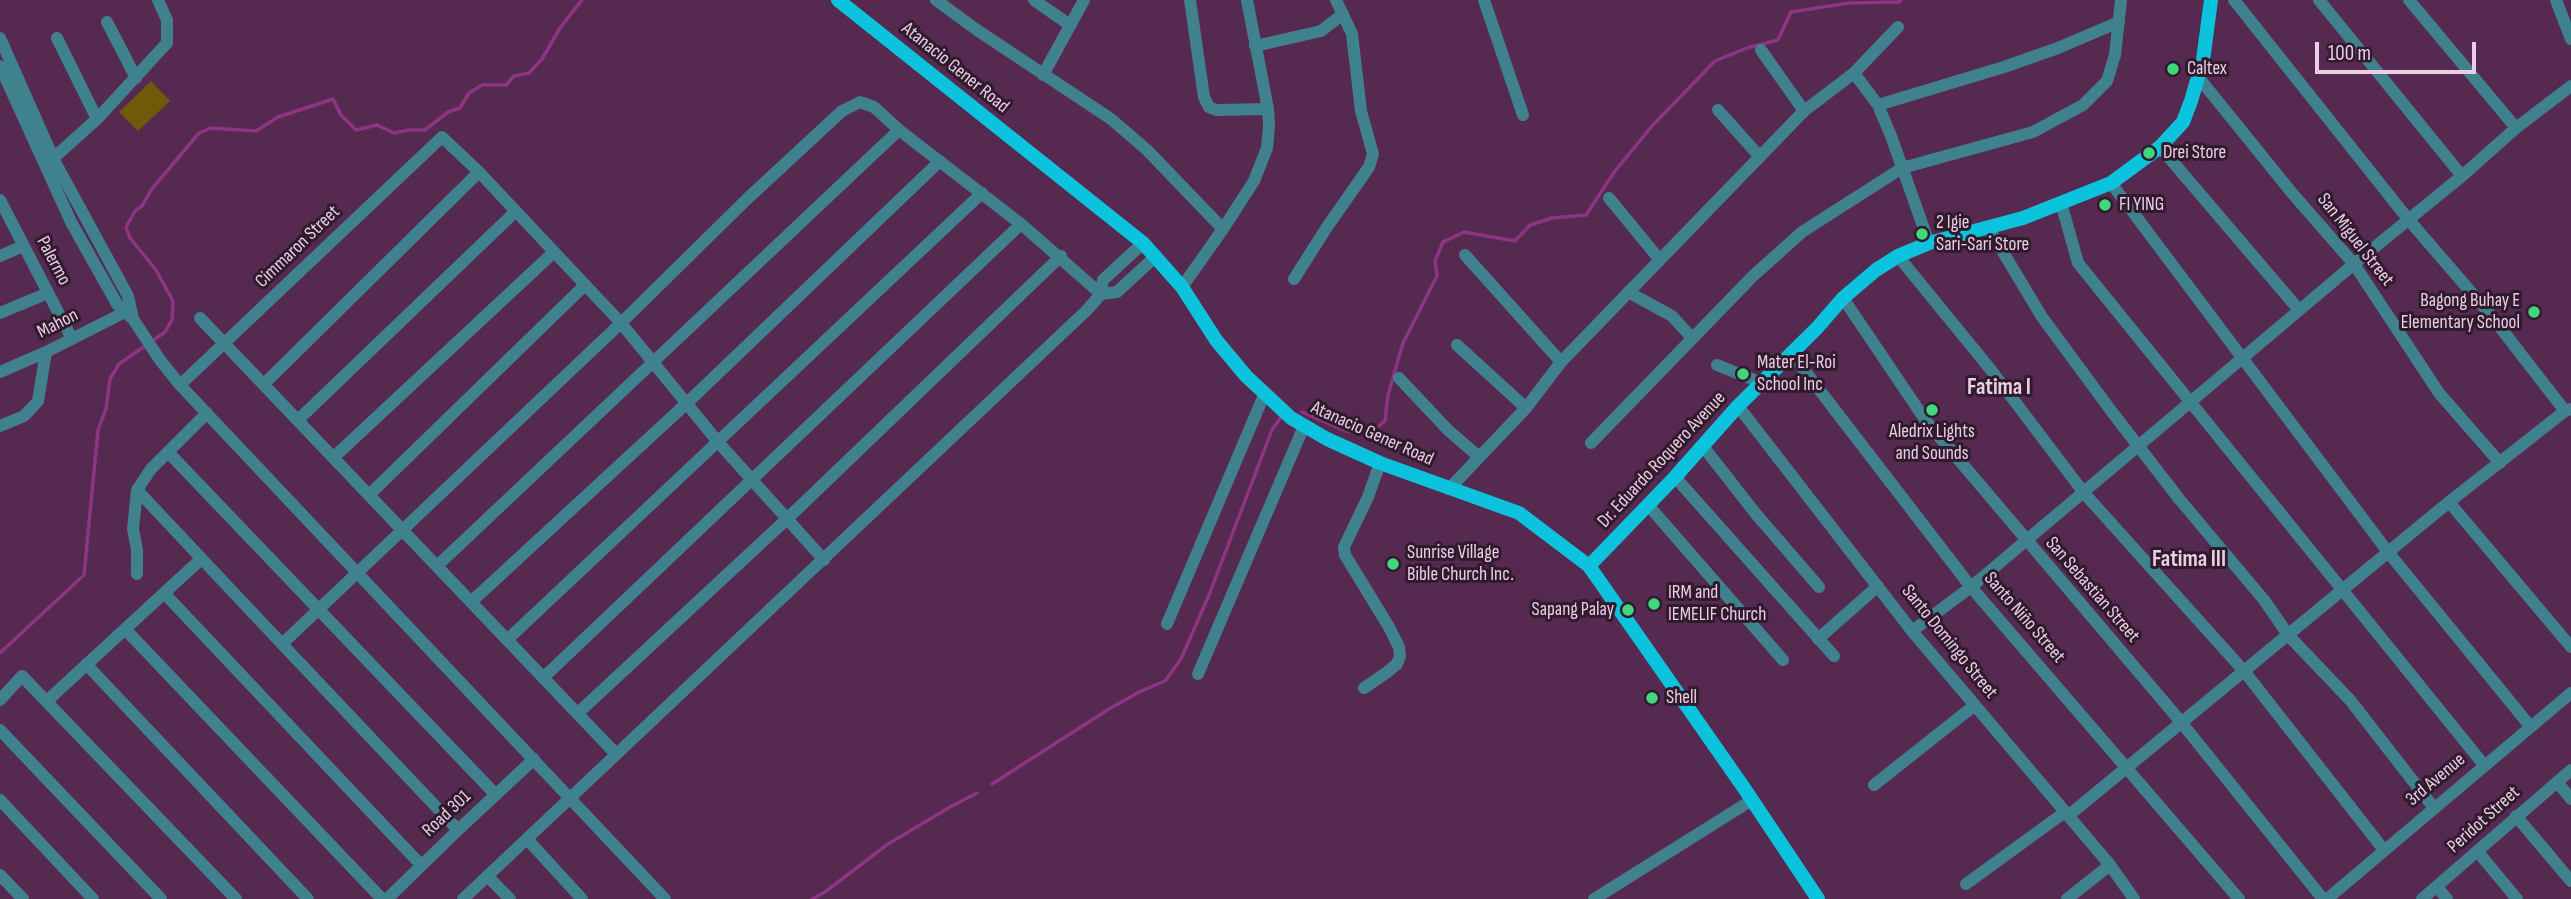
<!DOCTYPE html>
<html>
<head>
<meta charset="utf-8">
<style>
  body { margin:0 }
  #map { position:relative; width:2571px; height:899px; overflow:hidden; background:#562951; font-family:"Sofia Sans Condensed",sans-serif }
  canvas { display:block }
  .scale { position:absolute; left:2315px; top:42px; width:161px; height:32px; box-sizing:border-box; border:4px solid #ebcee6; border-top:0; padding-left:9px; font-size:21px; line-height:24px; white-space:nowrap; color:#ebcee6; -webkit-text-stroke:5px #301b2d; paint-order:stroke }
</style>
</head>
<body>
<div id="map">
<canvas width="2571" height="899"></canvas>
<div class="scale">100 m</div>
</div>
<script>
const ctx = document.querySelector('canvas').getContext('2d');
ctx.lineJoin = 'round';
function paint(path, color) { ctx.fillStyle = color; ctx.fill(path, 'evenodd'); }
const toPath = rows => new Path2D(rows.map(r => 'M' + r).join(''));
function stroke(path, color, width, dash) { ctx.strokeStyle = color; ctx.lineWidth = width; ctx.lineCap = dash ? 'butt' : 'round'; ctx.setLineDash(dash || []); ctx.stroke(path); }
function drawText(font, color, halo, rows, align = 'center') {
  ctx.font = font + ' "Sofia Sans Condensed",sans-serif'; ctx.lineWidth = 6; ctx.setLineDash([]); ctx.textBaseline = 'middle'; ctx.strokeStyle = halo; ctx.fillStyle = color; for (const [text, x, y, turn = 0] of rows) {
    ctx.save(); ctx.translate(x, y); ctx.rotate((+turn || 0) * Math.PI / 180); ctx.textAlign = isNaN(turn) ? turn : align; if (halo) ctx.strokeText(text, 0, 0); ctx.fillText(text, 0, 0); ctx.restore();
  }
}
paint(toPath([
  [151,81,170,101,138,131,119,112]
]), '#6f5a0a');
stroke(toPath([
  [1302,412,1346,431,1370,433,1385,421,1388,395,1403,343,1437,276,1435,261,1443,242,1464,232,1515,241,1530,225,1552,218,1586,215,1615,171,1652,126,1715,61,1747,48,1778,40,1791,12,1849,3,1899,2,1901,0],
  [0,653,84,575,98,430,106,409,110,379,119,364,165,332,172,320,173,301,156,270,130,238,126,227,135,211,142,206,151,190,199,133,211,128,256,131,278,117,333,99,341,115,356,130,377,125,394,133,409,130,425,130,448,112,460,108,469,93,482,85,506,85,514,76,529,73,542,59,560,28,582,0],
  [992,784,1109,709,1141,691,1165,681,1181,659,1209,595,1272,430,1281,417],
  [812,899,825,892,888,844,950,807,977,793]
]), '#8d3583', 3.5);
stroke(toPath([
  [936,0,977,30,1111,119,1147,150,1223,229],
  [1034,0,1070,25],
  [1190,0,1204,97,1209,107,1216,110,1268,109],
  [1484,0,1523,115],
  [2234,0,2408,219,2489,313,2565,411],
  [2319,0,2462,176],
  [2409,0,2516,128],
  [2556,0,2571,39],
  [107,22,136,78],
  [0,38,54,160,128,296,133,319],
  [57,38,97,119],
  [1255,46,1321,31,1343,14],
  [1761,50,1804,111],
  [0,66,71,222,117,304,133,319,160,360,180,385,665,899],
  [1854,73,1898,27],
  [1043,75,1084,0],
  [2199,78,2292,193,2354,264,2439,393,2500,463],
  [1878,105,2004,67,2058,48,2119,22],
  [1718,110,1760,157],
  [2160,147,2299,310],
  [49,162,97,119,167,43,167,20,158,0],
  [2111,183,2388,552,2530,726],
  [1609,198,1660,260],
  [0,200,72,339],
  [2061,203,2078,263,2484,765],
  [1988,227,2042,317,2112,412,2180,500,2264,600,2289,636,2350,700,2434,808],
  [1465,255,1561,362],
  [0,256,23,246],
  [1898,256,1991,370,2084,493,2244,671,2384,850],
  [1294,279,1327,227,1369,167,1373,154,1361,111,1352,34,1336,0],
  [1182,287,1223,229,1254,181,1267,148,1269,125,1268,109,1247,0],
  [1628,292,1672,316,1692,338],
  [1101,294,1117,292,1156,256],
  [1843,298,1926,421,2181,722,2323,899],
  [0,313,48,293],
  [200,318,616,754],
  [1457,345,1526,408],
  [1791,353,1971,587,2239,899],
  [1717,365,1762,383],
  [0,372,46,352,129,310],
  [1399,378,1448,430,1478,456],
  [264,384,479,172],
  [180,385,442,137,479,172,621,323,718,442,824,560],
  [1738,406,1912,631,2110,865,2134,899],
  [298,420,515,212],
  [0,426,24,416,38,401,46,352],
  [1591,443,1753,276,1802,232,1902,168,2033,132,2083,105,2107,81,2115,55,2121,0],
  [1702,445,1756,514,1819,587],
  [168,452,496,795],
  [334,457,554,252],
  [1675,477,1834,656],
  [1449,489,1526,408,1561,362,1804,111,1854,73,1878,105,1891,136,1929,243],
  [137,490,282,644,621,323,747,199,842,111,860,102,874,107,899,130,1021,224,1101,294],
  [370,494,585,285],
  [2449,502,2571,647],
  [1648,505,1783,660],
  [437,566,899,130],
  [137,574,137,550,133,529,137,490,151,469,207,413],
  [164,593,421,865],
  [471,602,687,403,940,161],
  [1167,624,1264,395],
  [125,629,382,899],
  [1912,631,1971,587,2354,264,2462,176,2516,128,2571,86],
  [1818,639,1878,586],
  [507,640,982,193],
  [282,644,458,830],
  [86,664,308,899],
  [1198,674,1304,426],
  [543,678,1021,224],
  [1364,688,1386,673,1397,664,1400,656,1399,647,1389,627,1345,555,1344,547,1368,497,1380,463],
  [0,700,22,676,236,899],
  [48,700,200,560],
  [578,713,788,518,1061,256],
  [0,730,161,899],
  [2557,782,2571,799],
  [1874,785,1975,705],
  [0,800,93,899],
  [2068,816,2449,502,2565,411,2571,409],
  [2516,816,2571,881],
  [527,839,582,899],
  [2478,852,2517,899],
  [0,875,23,899],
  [487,876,510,899],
  [1966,884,2065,812],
  [2437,887,2447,899],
  [387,899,458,830,534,759],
  [463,899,1087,310,1101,294,1103,280,1143,243],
  [1594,899,1752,800],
  [2067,899,2110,865],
  [2327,899,2571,693],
  [2422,899,2571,770]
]), '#40818e', 12);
stroke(toPath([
  [838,0,1143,243,1182,287,1216,340,1246,376,1291,418,1327,439,1380,463,1519,513,1589,566,1744,788,1818,899],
  [1589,566,1675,477,1738,406,1817,328,1843,298,1876,270,1898,256,1929,243,2023,218,2111,183,2160,147,2183,122,2191,101,2203,60,2211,0]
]), '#0cc3de', 14);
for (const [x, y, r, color] of [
  [2173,69,7,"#41d77c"],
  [2149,153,7,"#41d77c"],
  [2105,205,7,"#41d77c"],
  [1922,234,7,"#41d77c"],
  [2534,312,7,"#41d77c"],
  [1743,374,7,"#41d77c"],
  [1932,410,7,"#41d77c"],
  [1393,564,7,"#41d77c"],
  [1654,604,7,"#41d77c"],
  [1628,610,7,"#41d77c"],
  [1652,698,7,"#41d77c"]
]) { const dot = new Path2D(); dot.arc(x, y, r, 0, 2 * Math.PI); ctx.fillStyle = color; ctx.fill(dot); stroke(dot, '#301b2d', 2.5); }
drawText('19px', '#ebcee6', '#301b2d', [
  ["Atanacio Gener Road",955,68,39],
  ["San Miguel Street",2355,240,52],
  ["Cimmaron Street",298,247,-44],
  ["Palermo",53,261,62],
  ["Mahon",58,324,-27],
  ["Atanacio Gener Road",1372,434,24],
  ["Dr. Eduardo Roquero Avenue",1662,460,-47],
  ["San Sebastian Street",2092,590,49],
  ["Santo Niño Street",2024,618,49],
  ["Santo Domingo Street",1949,642,51],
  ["3rd Avenue",2436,780,-40],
  ["Road 301",447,814,-43],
  ["Peridot Street",2484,820,-42]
]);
drawText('19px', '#ebcee6', '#301b2d', [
  ["Caltex",2187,69],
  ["Drei Store",2163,153],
  ["FI YING",2119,205],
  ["2 Igie",1936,223],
  ["Sari-Sari Store",1936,245],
  ["Bagong Buhay E",2520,301,"right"],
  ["Elementary School",2520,323,"right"],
  ["Mater El-Roi",1757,363],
  ["School Inc",1757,385],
  ["Aledrix Lights",1932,432,"center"],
  ["and Sounds",1932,454,"center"],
  ["Sunrise Village",1407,553],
  ["Bible Church Inc.",1407,575],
  ["IRM and",1668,593],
  ["IEMELIF Church",1668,615],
  ["Sapang Palay",1614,610,"right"],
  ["Shell",1666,698]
], 'left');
drawText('bold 23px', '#ebcee6', '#301b2d', [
  ["Fatima I",1999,388],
  ["Fatima III",2189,560]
]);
</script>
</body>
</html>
